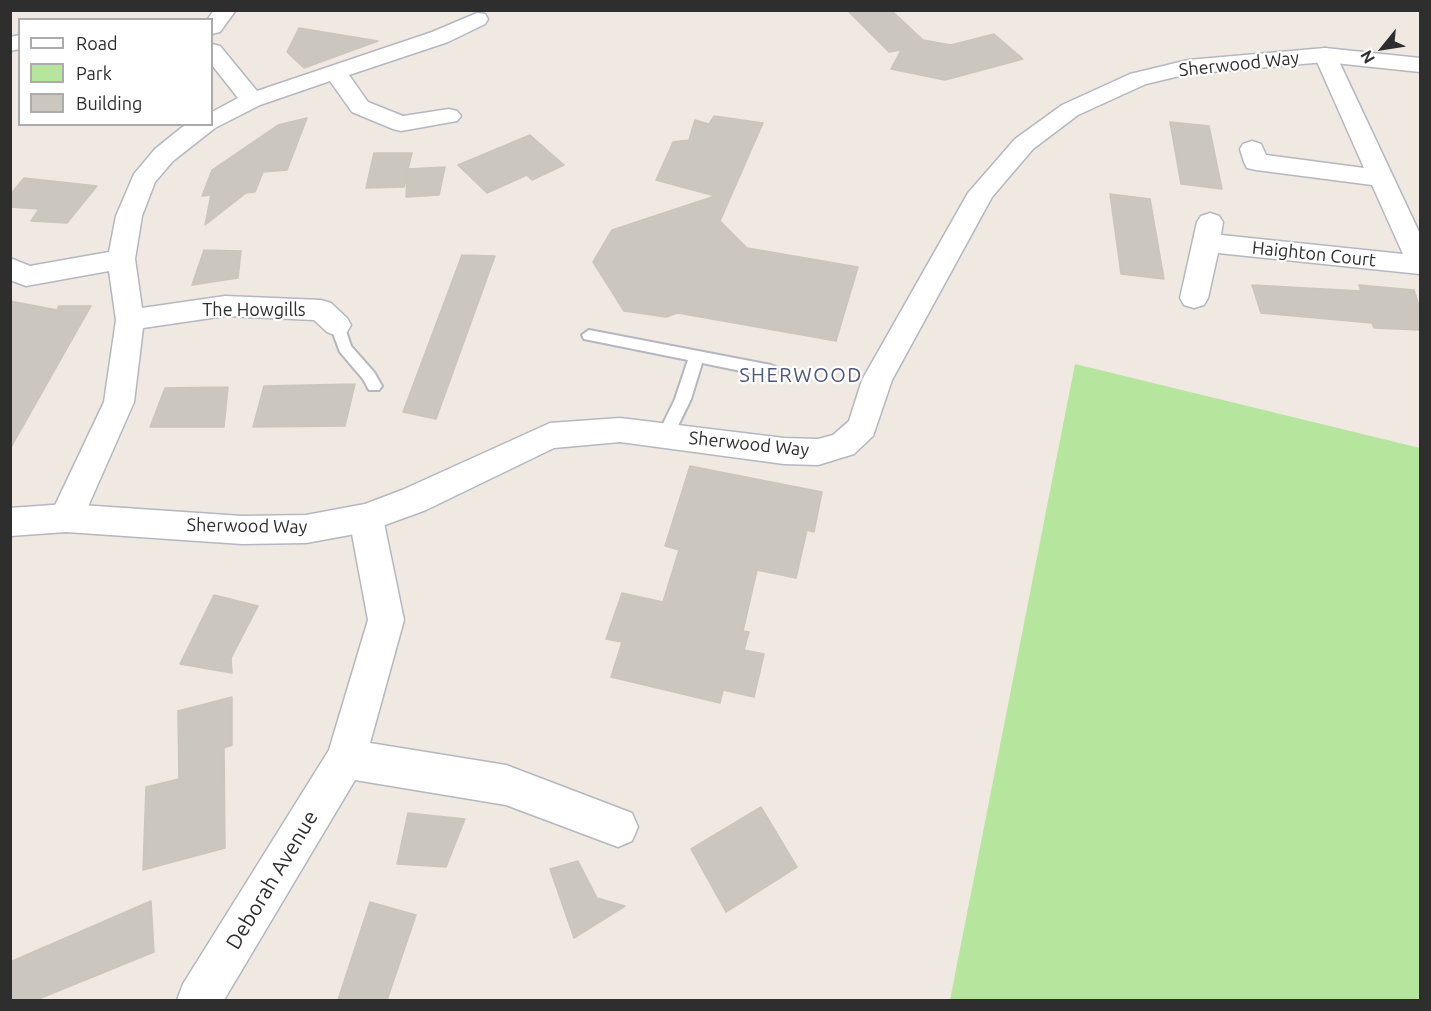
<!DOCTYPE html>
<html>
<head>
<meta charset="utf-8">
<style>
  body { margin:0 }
  #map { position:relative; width:1431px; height:1011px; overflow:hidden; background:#efe9e1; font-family:Ubuntu,sans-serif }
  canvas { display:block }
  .frame { position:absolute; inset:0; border:12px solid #2e2e2e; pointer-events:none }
  .legend { position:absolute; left:18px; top:18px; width:195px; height:108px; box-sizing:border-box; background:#fff; border:2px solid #ababab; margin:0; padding:8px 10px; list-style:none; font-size:18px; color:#2e2e2e }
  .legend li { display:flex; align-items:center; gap:12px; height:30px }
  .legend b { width:30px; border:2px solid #ababab }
  .north { position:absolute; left:1353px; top:18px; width:60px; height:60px; -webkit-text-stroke:4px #fff; paint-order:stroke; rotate:240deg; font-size:16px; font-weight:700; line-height:24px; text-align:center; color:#2e2e2e }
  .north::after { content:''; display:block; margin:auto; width:21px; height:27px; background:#2e2e2e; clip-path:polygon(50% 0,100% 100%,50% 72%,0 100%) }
</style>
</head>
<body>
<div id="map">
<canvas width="1431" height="1011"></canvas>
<div class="frame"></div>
<ul class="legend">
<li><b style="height:8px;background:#fff"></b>Road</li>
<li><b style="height:16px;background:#b6e59e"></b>Park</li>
<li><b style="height:16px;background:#cbc7bf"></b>Building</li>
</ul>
<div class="north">N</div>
</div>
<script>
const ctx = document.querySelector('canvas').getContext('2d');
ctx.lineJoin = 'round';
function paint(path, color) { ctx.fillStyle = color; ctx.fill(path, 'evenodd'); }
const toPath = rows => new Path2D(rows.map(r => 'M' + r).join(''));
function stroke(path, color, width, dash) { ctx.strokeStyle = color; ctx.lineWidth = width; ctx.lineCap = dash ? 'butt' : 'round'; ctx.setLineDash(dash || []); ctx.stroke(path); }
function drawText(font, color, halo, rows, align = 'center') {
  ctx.font = font + ' Ubuntu,sans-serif'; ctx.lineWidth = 4.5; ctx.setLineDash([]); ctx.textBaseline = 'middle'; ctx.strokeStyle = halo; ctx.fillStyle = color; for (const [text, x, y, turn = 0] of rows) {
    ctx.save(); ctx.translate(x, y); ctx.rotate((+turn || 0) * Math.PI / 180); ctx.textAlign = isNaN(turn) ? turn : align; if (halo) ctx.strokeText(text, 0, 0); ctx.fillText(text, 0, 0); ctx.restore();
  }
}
paint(toPath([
  [1075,364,1420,448,1420,1000,950,1000]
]), '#b6e59e');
const building = toPath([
  [847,10,891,10,923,40,951,45,994,34,1023,59,945,80,891,69,901,50,889,52,847,10],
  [299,28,378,41,304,68,287,52,299,28],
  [714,116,763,123,720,221,747,248,858,267,836,341,678,313,666,317,624,311,593,262,612,230,715,196,656,180,673,142,689,140,695,120,709,124,714,116],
  [307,118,287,170,263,172,255,192,246,193,205,225,211,195,202,196,212,170,278,125,307,118],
  [1170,122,1209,126,1222,189,1181,184,1170,122],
  [530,135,564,165,532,180,527,175,487,193,458,165,530,135],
  [374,153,412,153,408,169,445,167,439,195,406,197,407,174,404,187,366,188,374,153],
  [24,178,97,186,67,223,31,221,39,209,10,207,10,195,24,178],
  [1110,194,1150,199,1164,279,1121,274,1110,194],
  [204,250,241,251,238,278,192,285,204,250],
  [462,255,495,256,436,419,403,412,462,255],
  [1252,285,1361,291,1359,285,1414,290,1420,309,1420,330,1374,328,1372,323,1261,313,1252,285],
  [10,301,57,310,59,306,91,306,10,449,10,301],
  [355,384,345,426,253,427,264,386,355,384],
  [228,387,224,427,150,427,165,388,228,387],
  [690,466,822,492,814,532,807,530,796,578,757,570,743,631,749,632,744,650,764,654,754,697,723,690,720,703,611,677,622,642,606,639,622,593,663,602,679,550,665,546,690,466],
  [214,595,258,606,231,658,232,673,180,664,214,595],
  [232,697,232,745,224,748,225,848,143,870,146,787,179,779,178,711,232,697],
  [761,807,797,867,726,912,691,849,761,807],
  [408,813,465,819,446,867,397,864,408,813],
  [578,861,597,898,625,906,574,938,550,869,578,861],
  [151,901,154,952,36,1000,10,1000,10,962,151,901],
  [370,902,416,915,387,1000,338,1000,370,902]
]);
paint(building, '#cbc7bf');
stroke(building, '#cbc5ba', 1.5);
const service = toPath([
  [337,320,344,325,351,346,374,372,382,386,379,390,369,390,363,379,340,352,330,325,337,320],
  [589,330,771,365,776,367,778,371,776,375,771,377,702,363,691,399,672,438,666,440,660,438,658,434,675,399,688,360,584,339,582,335,589,330]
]);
const minor = toPath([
  [214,10,236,10,220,32,212,34,212,20,207,20,214,10],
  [477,13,485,14,488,19,485,24,448,42,349,75,368,102,403,116,449,109,457,111,461,116,457,121,401,131,393,129,352,112,330,81,260,105,215,128,173,161,155,182,142,216,135,259,142,308,225,296,321,300,331,303,347,318,351,325,347,332,337,336,327,332,314,320,225,316,143,328,134,402,83,518,78,528,66,532,54,528,49,518,104,402,116,320,109,271,26,286,10,280,10,258,30,266,109,252,116,216,134,174,155,149,181,128,187,124,212,124,212,112,238,98,212,65,212,44,220,46,257,91,432,32,477,13],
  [20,35,20,49,10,51,10,37,20,35],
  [1325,48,1333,50,1336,55,1420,234,1420,274,1218,253,1208,298,1204,305,1194,308,1184,305,1180,298,1197,222,1201,216,1210,213,1219,216,1223,222,1221,235,1403,254,1372,185,1256,170,1247,168,1244,162,1240,149,1243,144,1252,141,1261,144,1266,155,1364,168,1314,55,1317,50,1325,48],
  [366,504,378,508,383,518,404,620,370,743,506,765,632,813,638,827,632,841,618,847,506,805,355,780,224,1000,177,1000,183,984,329,750,368,620,349,518,354,508,366,504]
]);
const tertiary = toPath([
  [1325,48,1420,58,1420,72,1325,62,1188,74,1146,84,1078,115,1033,149,992,197,892,380,873,436,854,454,818,465,784,464,620,442,554,448,426,510,366,532,306,543,242,544,66,532,10,536,10,508,66,504,242,516,306,515,365,504,402,490,550,423,620,418,784,438,818,439,833,435,849,421,862,380,968,193,1015,139,1062,105,1130,74,1188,60,1325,48]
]);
stroke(service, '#b4b7c1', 4);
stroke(minor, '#b4b7c1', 3);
stroke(tertiary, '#b4b7c1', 3);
paint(service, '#fff');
paint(minor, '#fff');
paint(tertiary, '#fff');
drawText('18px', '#2e2e2e', '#fff', [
  ["Sherwood Way",1239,64,-6],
  ["Haighton Court",1314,254,6],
  ["The Howgills",254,310],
  ["Sherwood Way",749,444,6],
  ["Sherwood Way",247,526,1]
]);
ctx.letterSpacing = '1.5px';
drawText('20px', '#4d5680', '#fff', [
  ["SHERWOOD",801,375]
]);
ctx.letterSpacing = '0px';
drawText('21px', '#2e2e2e', '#fff', [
  ["Deborah Avenue",272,880,-59]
]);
</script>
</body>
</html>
